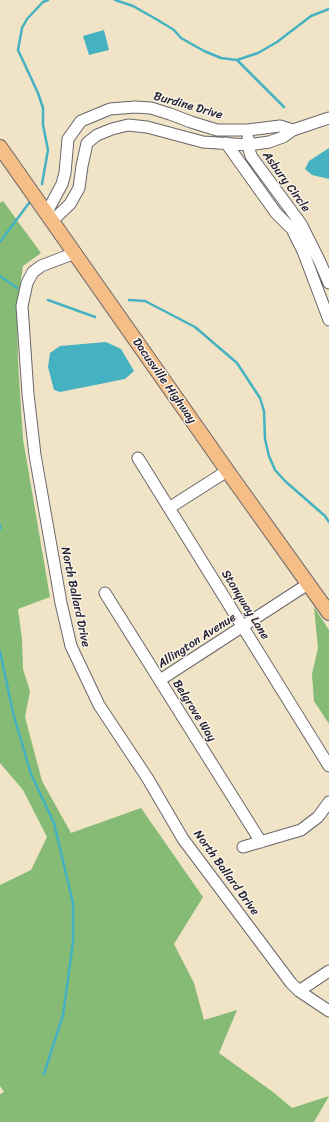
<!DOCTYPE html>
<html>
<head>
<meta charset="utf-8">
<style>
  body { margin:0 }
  canvas { display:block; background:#f1e3c5 }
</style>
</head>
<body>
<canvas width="329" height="1122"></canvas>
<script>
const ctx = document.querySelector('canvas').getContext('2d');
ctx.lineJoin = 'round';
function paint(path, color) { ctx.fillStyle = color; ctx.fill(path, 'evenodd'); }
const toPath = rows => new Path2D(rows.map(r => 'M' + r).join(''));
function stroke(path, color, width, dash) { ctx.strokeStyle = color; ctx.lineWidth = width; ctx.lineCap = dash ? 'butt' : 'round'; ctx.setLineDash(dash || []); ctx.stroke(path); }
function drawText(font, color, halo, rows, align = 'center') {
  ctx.font = font + ' Sriracha,sans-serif'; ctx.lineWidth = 3; ctx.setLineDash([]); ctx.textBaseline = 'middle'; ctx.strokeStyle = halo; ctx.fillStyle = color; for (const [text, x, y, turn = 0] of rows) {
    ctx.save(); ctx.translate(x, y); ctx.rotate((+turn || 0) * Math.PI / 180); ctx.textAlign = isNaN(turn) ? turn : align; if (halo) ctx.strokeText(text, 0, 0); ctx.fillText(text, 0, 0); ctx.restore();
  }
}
paint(toPath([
  [3,201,41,253,23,266,17,306,18,362,23,439,50,597,18,609,22,639,23,669,30,691,25,717,42,781,71,833,141,808,203,897,174,944,194,983,204,1020,237,1010,219,1053,273,1092,292,1108,329,1096,314,1122,0,1122,0,1094,4,1092,0,1086,0,885,31,870,47,837,23,790,0,763,0,203],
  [314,607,329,630,329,724,314,701,312,674,318,648]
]), '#86bb76');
paint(toPath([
  [104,30,109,50,89,55,83,36],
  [329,148,329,179,312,175,305,169,309,161],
  [106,342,121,349,134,371,125,379,60,392,54,390,48,367,50,353,60,346]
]), '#45b2c1');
stroke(toPath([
  [115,0,133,6,156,19,174,30,181,38,204,51,221,58,237,60,258,53,277,42,311,16,329,9],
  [237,60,284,107],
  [42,184,48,150,43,125,43,108,38,93,18,50,22,28,27,19,43,2,48,0],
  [0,242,29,203],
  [0,276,17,288],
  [48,300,95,317],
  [129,300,145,301,195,327,237,363,260,398,264,411,265,439,269,456,275,470,285,481,325,516,329,522],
  [0,525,0,529],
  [0,651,13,713,31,774,54,823,73,903,73,942,63,1015,44,1074]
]), '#45b2c1', 2.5);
const minor = toPath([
  [248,138,248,145,251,156,301,224,320,262,329,283],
  [226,143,276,213,292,229,303,251,329,320],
  [47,212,62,184,65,173,68,139,81,121,110,109,135,107,151,108,170,114,191,122,217,130,248,130,280,126,293,130],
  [52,221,70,204,79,188,82,166,87,143,97,135,112,129,128,125,147,127,203,142,248,145,269,142,283,137,293,130,329,118],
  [75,253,41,266,33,272,27,283,22,306,28,394,35,455,61,603,71,646,99,705,148,779,183,839,291,983,299,991,329,1011],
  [138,458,329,766],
  [169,508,227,471],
  [105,593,261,842],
  [160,680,308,584],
  [243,847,301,830,318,817,329,802],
  [299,991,329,971]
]);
const major = toPath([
  [0,147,231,476,329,613]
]);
stroke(minor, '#6a666b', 13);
stroke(major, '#6a666b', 16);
stroke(minor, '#fff', 11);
stroke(major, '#f6be87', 14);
drawText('12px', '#22223b', '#fcf5e5', [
  ["Burdine Drive",188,106,16],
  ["Asbury Circle",286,182,54],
  ["Dacusville Highway",164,381,55],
  ["North Ballard Drive",75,597,78],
  ["Stonyway Lane",245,605,58],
  ["Allington Avenue",197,641,-33],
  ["Belgrove Way",194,711,58],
  ["North Ballard Drive",226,873,54]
]);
</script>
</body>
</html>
